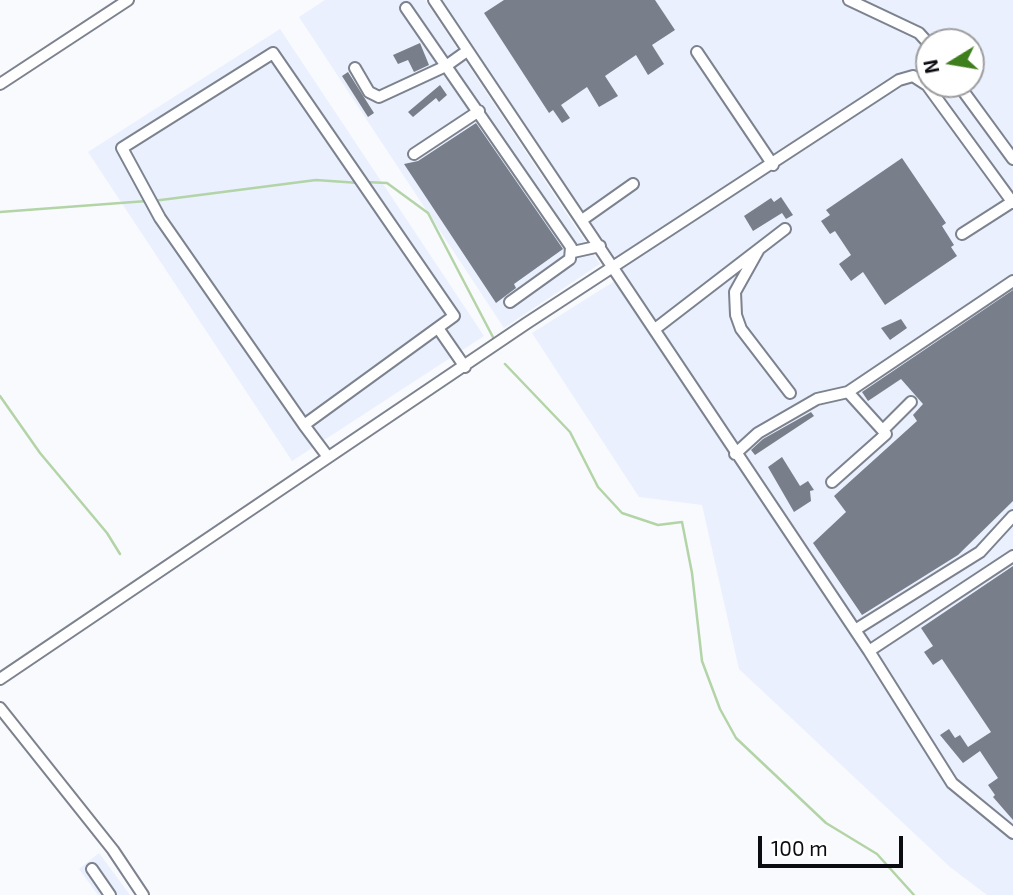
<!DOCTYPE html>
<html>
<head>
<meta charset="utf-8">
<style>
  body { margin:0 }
  #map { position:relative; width:1013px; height:895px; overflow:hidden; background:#f9fafd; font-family:"Exo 2",sans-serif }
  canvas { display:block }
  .north { position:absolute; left:915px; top:28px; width:70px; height:70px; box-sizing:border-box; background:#fff; border:2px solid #9d9ea0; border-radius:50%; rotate:259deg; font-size:19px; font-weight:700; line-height:28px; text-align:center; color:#0a0c11 }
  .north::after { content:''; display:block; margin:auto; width:24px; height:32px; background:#3f7e1d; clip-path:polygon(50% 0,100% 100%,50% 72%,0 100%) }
  .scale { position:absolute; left:758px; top:836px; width:145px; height:32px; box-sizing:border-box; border:4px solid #0a0c11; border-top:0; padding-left:9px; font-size:21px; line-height:24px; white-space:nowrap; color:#0a0c11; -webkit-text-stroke:5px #fff; paint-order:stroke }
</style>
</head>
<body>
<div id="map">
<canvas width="1013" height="895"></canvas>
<div class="north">N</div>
<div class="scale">100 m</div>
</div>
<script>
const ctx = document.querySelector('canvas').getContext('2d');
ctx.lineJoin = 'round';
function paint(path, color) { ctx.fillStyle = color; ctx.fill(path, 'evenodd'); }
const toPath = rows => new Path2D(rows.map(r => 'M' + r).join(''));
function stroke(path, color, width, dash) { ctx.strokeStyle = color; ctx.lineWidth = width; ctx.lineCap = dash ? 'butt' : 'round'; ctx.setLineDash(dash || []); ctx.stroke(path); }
paint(toPath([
  [325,0,425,0,600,264,504,328,299,17],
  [439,0,1013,0,1013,895,987,895,950,867,739,669,702,505,639,497,532,333,621,277],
  [929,42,971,42,971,84,929,84],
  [280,29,484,336,292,461,88,152],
  [99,853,130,895,98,895,79,869]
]), '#eaf0fd');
stroke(toPath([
  [365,182,387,183,428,213,495,341],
  [153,201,316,180,359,183],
  [0,212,147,201],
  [505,364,570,432,598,487,622,513,658,525,682,522,692,573,702,661,720,709,736,738,826,823,877,854,914,895],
  [0,396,40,453,107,533,120,554]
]), '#b3d4a6', 2.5);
paint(toPath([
  [504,0,655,0,675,30,652,45,664,64,648,75,636,55,605,76,618,96,599,107,587,87,561,105,570,118,562,123,553,110,549,113,484,13],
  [420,43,429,65,414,72,408,60,398,64,393,55],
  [348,72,374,113,368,117,342,76],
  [440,85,447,95,439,102,436,98,413,117,408,112],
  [476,123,563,249,514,284,516,288,496,303,404,164,418,161],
  [902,158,946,223,942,226,954,245,951,247,957,256,885,305,863,272,851,281,839,264,851,255,835,231,830,234,821,221,830,215,826,210],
  [781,197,793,215,786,219,782,213,753,231,744,216,771,198,774,202],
  [1013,290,1013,501,958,555,862,615,813,543,846,512,834,496,917,421,913,415,923,404,901,379,868,401,862,392],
  [901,319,907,328,890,340,881,328],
  [811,412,814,416,755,455,751,450,763,439],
  [782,457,800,486,808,481,814,490,810,491,811,501,794,512,768,467],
  [1013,566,1013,820,993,797,995,795,988,785,998,778,980,751,963,763,940,735,949,729,955,738,960,735,968,747,991,732,942,659,933,665,924,652,933,646,921,628]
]), '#787e8a');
const minor = toPath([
  [434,0,869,651,952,783,1013,833],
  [849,0,919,33,929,44],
  [406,8,571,247,570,259,510,302],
  [697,52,773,165],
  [273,53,454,316,304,425,160,218,122,148,273,53],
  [355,68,369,92,379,97,446,66,467,51],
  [0,84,128,0],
  [958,84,1013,159],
  [414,154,479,111],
  [582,220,633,184],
  [962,234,1012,202],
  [759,249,735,292,736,315,741,329,790,393],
  [573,252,600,246],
  [438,328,465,367],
  [655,329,785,229],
  [304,425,328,457],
  [883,430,911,402],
  [735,454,758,433,817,399,848,392,1013,281],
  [832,482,886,434,848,392],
  [855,630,980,552,1013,516],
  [869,651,1013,556],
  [0,679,527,323,899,80,913,76,927,85,1013,203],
  [0,708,113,850,143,895],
  [92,869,110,895]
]);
stroke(minor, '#7c828e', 14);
stroke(minor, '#fff', 10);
</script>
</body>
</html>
